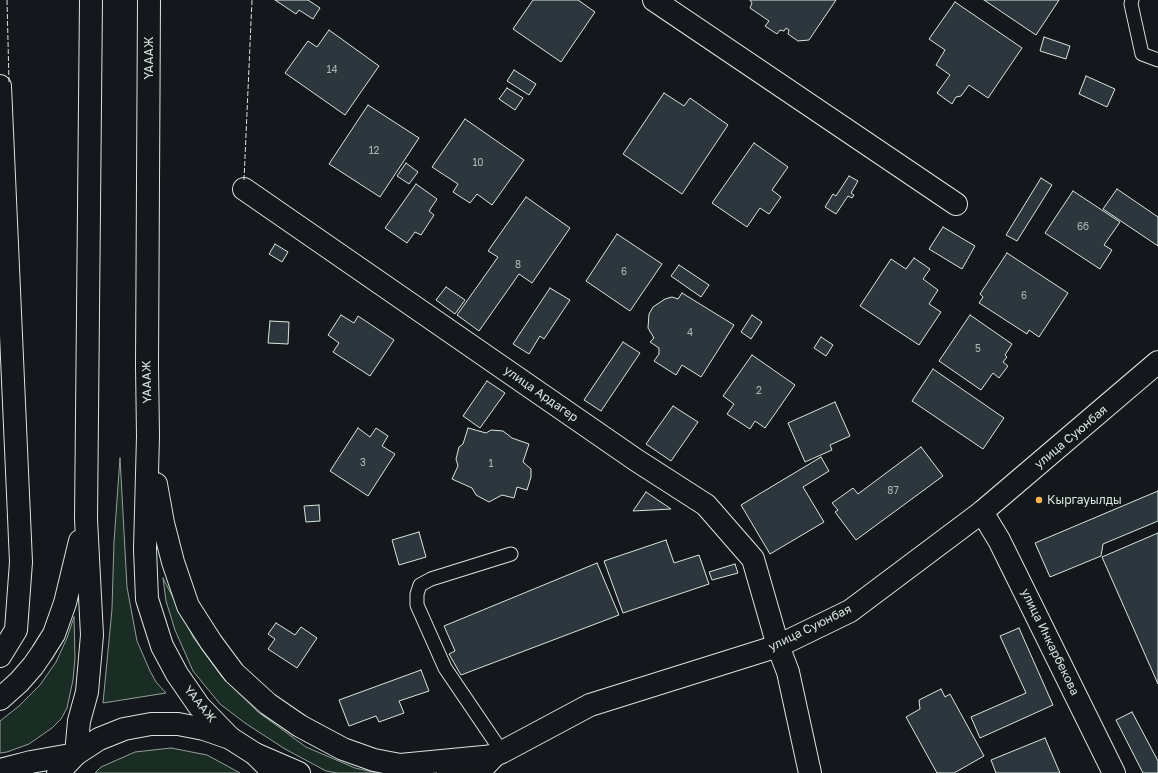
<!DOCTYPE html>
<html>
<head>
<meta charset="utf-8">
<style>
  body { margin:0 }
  canvas { display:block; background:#14181c }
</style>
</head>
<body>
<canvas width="1158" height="773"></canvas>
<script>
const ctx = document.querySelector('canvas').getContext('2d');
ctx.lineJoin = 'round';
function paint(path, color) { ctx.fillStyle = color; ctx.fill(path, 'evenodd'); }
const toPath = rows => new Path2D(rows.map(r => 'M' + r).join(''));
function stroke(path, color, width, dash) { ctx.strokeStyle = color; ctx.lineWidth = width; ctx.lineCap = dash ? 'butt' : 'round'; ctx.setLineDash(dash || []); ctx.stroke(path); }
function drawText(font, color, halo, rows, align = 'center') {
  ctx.font = font + ' "Golos Text",sans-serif'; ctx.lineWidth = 3; ctx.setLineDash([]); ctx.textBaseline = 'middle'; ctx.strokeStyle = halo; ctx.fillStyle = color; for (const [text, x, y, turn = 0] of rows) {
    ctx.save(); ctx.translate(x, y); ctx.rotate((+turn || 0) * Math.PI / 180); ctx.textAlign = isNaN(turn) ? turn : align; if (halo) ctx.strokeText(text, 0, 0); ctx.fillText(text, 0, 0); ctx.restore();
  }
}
const green = toPath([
  [120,458,127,587,137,641,150,671,156,682,166,693,103,703,112,609,114,542,120,458],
  [163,578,193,637,222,677,258,712,306,747,355,768,377,773,337,773,326,771,285,749,245,723,220,704,193,671,175,630,166,601,163,578],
  [74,617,75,658,73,680,67,708,61,719,52,728,29,744,7,752,0,753,0,721,19,706,40,685,56,662,67,638,74,617],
  [171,748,207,755,240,773,95,773,101,767,135,752,171,748]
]);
paint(green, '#1a2d24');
stroke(green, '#939e99', 1);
const building = toPath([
  [275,0,308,0,320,8,313,19,299,10,296,14,275,0],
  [533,0,578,0,595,12,561,62,513,29,533,0],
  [750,0,836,0,809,40,798,41,788,34,789,30,786,28,784,31,780,30,777,34,765,26,769,21,750,8,752,3,750,0],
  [984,0,1059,0,1036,35,984,0],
  [955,2,1022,48,988,98,969,85,961,96,956,97,952,104,937,93,950,75,936,65,945,50,929,39,955,2],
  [329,30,379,66,345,115,285,73,308,41,317,47,329,30],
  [1044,37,1070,46,1066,59,1040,51,1044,37],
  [514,70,536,84,529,95,507,81,514,70],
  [1086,76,1115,89,1107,107,1079,94,1086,76],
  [507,88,523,98,515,110,499,99,507,88],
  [664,93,684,106,690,98,728,125,682,194,623,154,664,93],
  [368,105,419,138,380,197,329,164,368,105],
  [465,119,524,160,492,205,477,194,470,203,453,192,458,184,432,167,465,119],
  [754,143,788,167,772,190,781,197,769,214,760,208,747,227,712,203,754,143],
  [406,163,418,172,409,184,397,176,406,163],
  [849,176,858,181,851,193,854,195,852,198,848,196,836,214,825,207,833,194,836,196,849,176],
  [1041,178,1052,185,1017,241,1006,235,1041,178],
  [416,184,437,199,429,211,434,215,421,235,415,232,407,243,385,228,416,184],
  [1117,189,1158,217,1158,246,1103,209,1117,189],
  [1073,191,1120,222,1104,245,1112,250,1100,269,1045,233,1073,191],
  [526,197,570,228,532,283,519,274,479,331,457,315,498,257,488,251,526,197],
  [943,227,975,246,962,269,929,249,943,227],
  [617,234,662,264,630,311,586,281,617,234],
  [275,244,288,252,282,262,269,254,275,244],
  [1007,253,1068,293,1039,337,1029,330,1027,334,979,303,983,297,980,294,1007,253],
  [914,258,930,269,923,279,938,290,929,304,941,312,919,345,860,306,891,259,906,269,914,258],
  [679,265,709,285,701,297,671,276,679,265],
  [446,287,465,300,455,314,436,300,446,287],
  [550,288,570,300,544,339,540,336,529,354,513,344,550,288],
  [682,293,734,325,701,377,682,365,676,375,654,361,659,354,659,348,650,342,654,338,648,328,649,314,653,307,665,299,672,297,678,299,682,293],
  [341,315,354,323,358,316,394,340,370,376,333,352,339,343,328,335,341,315],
  [752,315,762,322,751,339,741,332,752,315],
  [970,315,1012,344,1005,355,1007,357,1003,362,1008,366,999,378,993,373,981,390,939,361,970,315],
  [270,321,289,322,288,344,268,343,270,321],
  [821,337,833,345,826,356,814,348,821,337],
  [623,342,640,353,601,411,584,400,623,342],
  [752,355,795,385,765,428,755,421,750,429,727,414,734,404,723,396,752,355],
  [933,369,1004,418,983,449,912,401,933,369],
  [487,381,505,393,480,428,463,416,487,381],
  [835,402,850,436,830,445,832,450,805,462,788,423,835,402],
  [673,406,698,422,671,461,646,444,673,406],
  [358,428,370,437,376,428,388,436,382,446,395,454,368,496,330,471,358,428],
  [468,428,486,433,491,430,503,431,512,438,529,444,523,462,531,469,531,477,527,490,517,487,514,498,502,495,489,502,476,495,472,488,452,479,458,466,456,459,459,447,463,444,468,428],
  [921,447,943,476,856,540,835,512,838,510,832,503,853,488,858,494,921,447],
  [821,457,829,471,803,487,824,522,770,554,741,505,821,457],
  [1158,491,1158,521,1103,544,1101,556,1050,577,1035,543,1158,491],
  [646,492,671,509,633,511,646,492],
  [319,505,320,521,306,522,304,506,319,505],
  [419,532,426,557,399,565,392,540,419,532],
  [1158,533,1158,684,1102,557,1158,533],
  [666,540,674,563,699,555,709,584,623,613,604,561,666,540],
  [597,563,619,615,461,675,449,654,455,651,444,626,597,563],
  [735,564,738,573,712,580,709,572,735,564],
  [276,623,295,635,301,627,317,638,297,668,268,649,275,639,268,634,276,623],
  [1019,628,1053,705,980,738,971,717,1026,693,1000,636,1019,628],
  [421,670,429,691,399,701,404,713,379,722,376,716,349,726,339,700,421,670],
  [941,689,945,697,950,694,984,756,954,773,937,773,906,717,920,709,919,700,941,689],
  [1132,712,1158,761,1158,773,1143,773,1116,720,1132,712],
  [1045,738,1060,773,996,773,991,760,1045,738]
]);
paint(building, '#2c363c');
stroke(building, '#d8e6dc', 1);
const lane = toPath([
  [1132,0,1131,4,1142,54,1158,60],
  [502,752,445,668,417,605,417,594,420,585,431,579,511,554]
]);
const street = toPath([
  [654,0,956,204],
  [0,86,21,562,16,630,0,656],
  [244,189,636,460,706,505,753,559,778,646,788,672,810,773],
  [982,512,999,540,1114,773]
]);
const secondary = toPath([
  [255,754,299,773],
  [448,773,502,752,590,705,778,646,850,611,982,512,1158,362]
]);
const primary = toPath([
  [0,770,31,762,76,754],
  [58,773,76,754,99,739,124,729,151,724,178,724,204,729,230,738,255,754,274,773],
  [478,773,494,756]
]);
const highway = toPath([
  [149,0,147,366,148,436,145,549,147,599,162,646,177,674,199,706,230,738],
  [156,484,163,523,173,562,188,606,211,642,234,673,268,704,300,726,343,749,374,760,400,765,494,756],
  [0,699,19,682,33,666,42,653,54,634,65,603,80,541],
  [76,754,79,721,87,692,92,635,86,519,91,0]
]);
stroke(lane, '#d8e6dc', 15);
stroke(street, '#d8e6dc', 24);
stroke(secondary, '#d8e6dc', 24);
stroke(primary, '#d8e6dc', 24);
stroke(highway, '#d8e6dc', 24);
stroke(lane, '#14181c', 13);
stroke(street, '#14181c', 22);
stroke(secondary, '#14181c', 22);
stroke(primary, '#14181c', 22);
stroke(highway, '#14181c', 22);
stroke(toPath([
  [7,0,9,82],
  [244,180,252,0]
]), '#d8e6dc', 1, [5, 2]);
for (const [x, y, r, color] of [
  [1039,500,4,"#ffb74d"]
]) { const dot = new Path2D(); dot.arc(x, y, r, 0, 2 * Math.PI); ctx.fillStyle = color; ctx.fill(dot); stroke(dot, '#14181c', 1.5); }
drawText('10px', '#adbab4', null, [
  ["14",332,70],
  ["12",374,151],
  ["10",478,163],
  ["6б",1083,227],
  ["8",518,265],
  ["6",624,272],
  ["6",1024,296],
  ["4",690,333],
  ["5",978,349],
  ["2",759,391],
  ["3",363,463],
  ["1",491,464],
  ["87",893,491]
]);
drawText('12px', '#d8e6dc', '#14181c', [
  ["ҮАААЖ",149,58,-90],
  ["ҮАААЖ",147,382,-91],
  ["улица Ардагер",541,394,35],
  ["улица Суюнбая",1071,437,-40],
  ["улица Суюнбая",810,628,-26],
  ["улица Инкарбекова",1050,642,64],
  ["ҮАААЖ",200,704,51]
]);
drawText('12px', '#d8e6dc', '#14181c', [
  ["Кыргауылды",1047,500]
], 'left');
</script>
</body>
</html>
